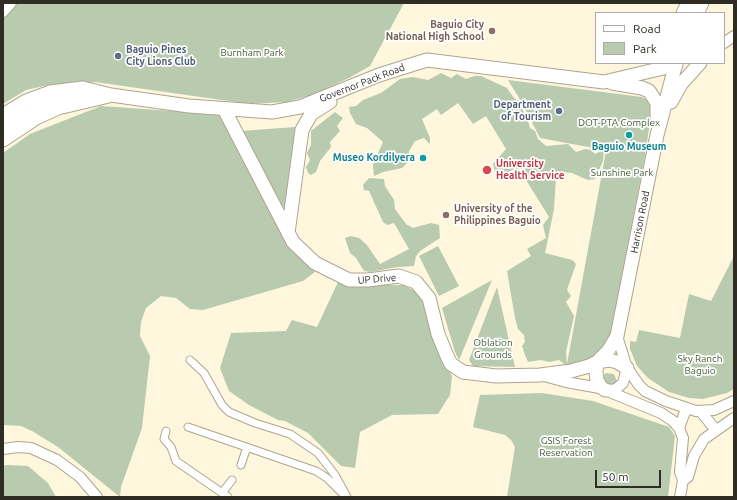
<!DOCTYPE html>
<html>
<head>
<meta charset="utf-8">
<style>
  body { margin:0 }
  #map { position:relative; width:737px; height:500px; overflow:hidden; background:#fef6dd; font-family:Ubuntu,sans-serif }
  canvas { display:block }
  .frame { position:absolute; inset:0; border:4px solid #2f2c23; pointer-events:none }
  .legend { position:absolute; left:595px; top:12px; width:130px; height:52px; box-sizing:border-box; background:#fff; border:1px solid #acaba7; margin:0; padding:5px 7px; list-style:none; font-size:12px; color:#2f2c23 }
  .legend li { display:flex; align-items:center; gap:8px; height:20px }
  .legend b { width:20px; border:1px solid #acaba7 }
  .scale { position:absolute; left:595px; top:470px; width:66px; height:18px; box-sizing:border-box; border:2px solid #2f2c23; border-top:0; padding-left:5px; font-size:12px; line-height:14px; white-space:nowrap; color:#2f2c23; -webkit-text-stroke:3px #fff; paint-order:stroke }
</style>
</head>
<body>
<div id="map">
<canvas width="737" height="500"></canvas>
<div class="frame"></div>
<ul class="legend">
<li><b style="height:5px;background:#fff"></b>Road</li>
<li><b style="height:11px;background:#b8cbaf"></b>Park</li>
</ul>
<div class="scale">50 m</div>
</div>
<script>
const ctx = document.querySelector('canvas').getContext('2d');
ctx.lineJoin = 'round';
function paint(path, color) { ctx.fillStyle = color; ctx.fill(path, 'evenodd'); }
const toPath = rows => new Path2D(rows.map(r => 'M' + r).join(''));
function stroke(path, color, width, dash) { ctx.strokeStyle = color; ctx.lineWidth = width; ctx.lineCap = dash ? 'butt' : 'round'; ctx.setLineDash(dash || []); ctx.stroke(path); }
function drawText(font, color, halo, rows, align = 'center') {
  ctx.font = font + ' Ubuntu,sans-serif'; ctx.lineWidth = 3.5; ctx.setLineDash([]); ctx.textBaseline = 'middle'; ctx.strokeStyle = halo; ctx.fillStyle = color; for (const [text, x, y, turn = 0] of rows) {
    ctx.save(); ctx.translate(x, y); ctx.rotate((+turn || 0) * Math.PI / 180); ctx.textAlign = isNaN(turn) ? turn : align; if (halo) ctx.strokeText(text, 0, 0); ctx.fillText(text, 0, 0); ctx.restore();
  }
}
paint(toPath([
  [15,3,404,3,370,66,349,78,312,95,287,102,250,104,95,82,48,85,26,90,3,104,3,18],
  [441,73,451,78,457,74,466,79,474,76,481,76,507,88,514,98,520,102,520,106,527,117,530,128,535,131,538,139,546,146,568,144,576,152,585,149,591,150,595,154,604,150,540,138,521,101,508,80,642,97,647,100,652,108,645,156,610,338,601,353,589,360,567,366,559,360,549,362,541,360,528,362,525,355,522,346,525,342,524,335,518,329,515,318,507,271,531,256,527,249,546,238,543,225,549,217,521,172,521,168,512,170,503,175,495,172,493,164,506,149,486,116,473,124,458,103,441,115,437,109,422,119,430,138,430,144,424,138,415,141,409,151,409,161,402,168,383,172,374,176,373,165,383,142,367,128,356,124,350,113,349,107,356,106,363,100,381,93,400,79,413,77,428,80],
  [604,150,606,151,567,364,566,352,574,316,566,302,571,296,567,290,576,264,572,260,545,253,554,209,556,177,564,172,572,173,588,180,595,179,603,161],
  [101,106,214,114,226,117,285,241,315,272,303,281,203,310,190,309,176,298,161,296,146,308,141,322,140,336,150,356,142,428,121,487,120,497,58,447,32,431,21,426,3,425,3,153,30,134],
  [335,112,343,118,337,126,340,131,330,142,331,147,320,161,316,172,311,175,308,173,306,167,310,160,307,153,311,145,311,131],
  [295,127,287,206,279,207,241,131],
  [369,178,384,179,385,186,394,200,395,209,406,224,413,228,431,223,439,225,440,238,420,251,416,256,414,266,397,267,371,272,364,271,356,258,350,253,345,238,351,236,359,238,367,245,380,264,409,249,394,223,387,225,383,222,369,191,364,190,363,185],
  [438,246,459,286,439,296,419,256],
  [734,256,734,389,727,393,703,399,689,398,669,392,648,378,637,366,630,349,630,341,636,342,639,330,680,338,689,294,711,301],
  [339,280,372,285,404,285,415,291,424,302,430,321,432,337,452,376,450,395,438,414,392,415,360,432,355,468,341,466,308,433,285,421,278,420,249,405,229,391,220,368,231,333,286,331,292,320,317,327],
  [492,280,459,360,455,352,442,308],
  [497,287,515,367,473,366,469,360],
  [606,373,614,374,617,381,616,385,605,387,603,376],
  [542,393,593,401,669,427,675,436,668,497,507,497,515,447,511,440,505,435,473,427,480,395],
  [6,465,28,466,48,483,56,497,3,497,3,466]
]), '#b8cbaf');
const street = toPath([
  [190,360,204,373,222,405,229,412,255,423,290,434,318,453,335,475,347,497],
  [188,427,316,471,327,478,342,493],
  [166,431,164,439,171,447,176,461,228,497],
  [241,465,247,447],
  [222,493,232,480]
]);
const secondary = toPath([
  [3,12,11,3],
  [724,43,734,36],
  [617,336,627,368,639,385,645,391,666,401,696,411,714,410,734,401],
  [544,376,566,382,611,390,616,389,623,383,627,368],
  [605,390,661,413,673,421,679,428,683,438,680,472,683,480,680,497],
  [701,412,715,429],
  [679,428,686,409],
  [3,449,18,447,31,448,57,460,80,477,97,497],
  [683,480,688,477,694,456,704,439,734,418]
]);
const primary = toPath([
  [3,128,42,105,72,97,98,95]
]);
const highway = toPath([
  [683,13,688,3],
  [697,13,702,3],
  [612,83,642,88,649,91,657,103,657,119],
  [671,102,681,84,700,63],
  [224,109,293,242,315,263,349,280,368,280,399,276,416,282,429,298,438,334,447,356,451,364,463,372,496,376,540,375,571,371,589,366,597,362,608,351,617,336,657,135,676,63],
  [3,115,26,101,50,92,83,88,111,95,189,106,272,112,300,107,379,75,427,60,604,82,676,65],
  [3,140,36,118,58,108,109,96],
  [288,233,302,130,311,114,330,102],
  [605,390,600,386,597,380,596,372,597,362,609,360,617,362,627,368]
]);
stroke(street, '#ada58f', 9);
stroke(secondary, '#ada58f', 12);
stroke(primary, '#ada58f', 13);
stroke(highway, '#ada58f', 15);
stroke(street, '#fff', 7);
stroke(secondary, '#fff', 10);
stroke(primary, '#fff', 11);
stroke(highway, '#fff', 13);
for (const [x, y, r, color] of [
  [492,31,4,"#8d6e63"],
  [118,56,4,"#5c6f8a"],
  [559,111,4,"#5c6f8a"],
  [629,135,4,"#0f9aa8"],
  [423,158,4,"#0f9aa8"],
  [487,170,5,"#e0444e"],
  [446,215,4,"#8d6e63"]
]) { const dot = new Path2D(); dot.arc(x, y, r, 0, 2 * Math.PI); ctx.fillStyle = color; ctx.fill(dot); stroke(dot, '#fff', 1.5); }
drawText('bold 10px', '#785e54', '#fff', [
  ["Baguio City",484,25],
  ["National High School",484,37],
  ["University of the",454,209,"left"],
  ["Philippines Baguio",454,221,"left"]
], 'right');
drawText('bold 10px', '#4e5e75', '#fff', [
  ["Baguio Pines",126,50],
  ["City Lions Club",126,62],
  ["Department",551,105,"right"],
  ["of Tourism",551,117,"right"]
], 'left');
drawText('10px', '#3f5c30', '#fff', [
  ["Burnham Park",252,53],
  ["DOT-PTA Complex",619,123],
  ["Sunshine Park",622,173],
  ["Oblation",493,343],
  ["Grounds",493,355],
  ["Sky Ranch",700,359],
  ["Baguio",700,371],
  ["GSIS Forest",566,441],
  ["Reservation",566,453]
]);
drawText('10px', '#2f2c23', '#fff', [
  ["Governor Pack Road",362,83,-21],
  ["Harrison Road",640,222,-79],
  ["UP Drive",377,279,-4]
]);
drawText('bold 10px', '#0d838f', '#fff', [
  ["Baguio Museum",629,147],
  ["Museo Kordilyera",415,158,"right"]
]);
drawText('bold 10px', '#be3a42', '#fff', [
  ["University",496,164],
  ["Health Service",496,176]
], 'left');
</script>
</body>
</html>
